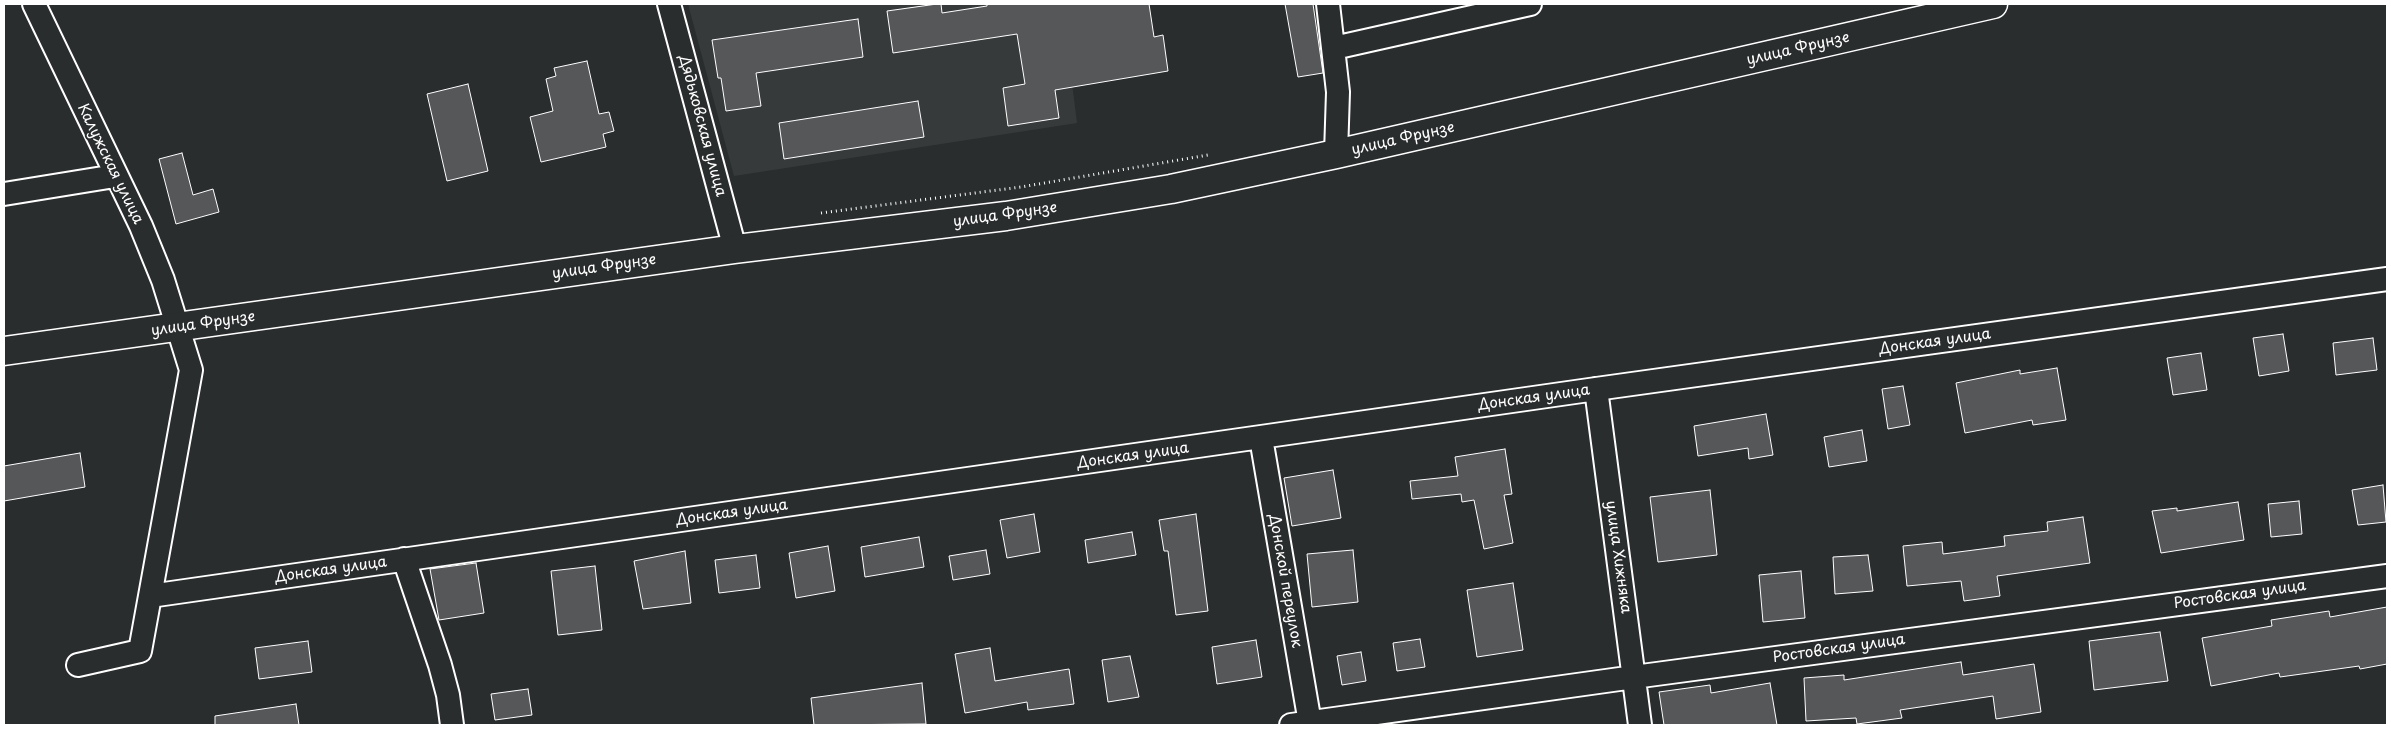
<!DOCTYPE html>
<html>
<head>
<meta charset="utf-8">
<style>
  body { margin:0 }
  #map { position:relative; width:2391px; height:729px; overflow:hidden; background:#2a2d2e; font-family:"Playpen Sans",sans-serif }
  canvas { display:block }
  .frame { position:absolute; inset:0; border:5px solid #fff; pointer-events:none }
</style>
</head>
<body>
<div id="map">
<canvas width="2391" height="729"></canvas>
<div class="frame"></div>
</div>
<script>
const ctx = document.querySelector('canvas').getContext('2d');
ctx.lineJoin = 'round';
function paint(path, color) { ctx.fillStyle = color; ctx.fill(path, 'evenodd'); }
const toPath = rows => new Path2D(rows.map(r => 'M' + r).join(''));
function stroke(path, color, width, dash) { ctx.strokeStyle = color; ctx.lineWidth = width; ctx.lineCap = dash ? 'butt' : 'round'; ctx.setLineDash(dash || []); ctx.stroke(path); }
function drawText(font, color, halo, rows, align = 'center') {
  ctx.font = font + ' "Playpen Sans",sans-serif'; ctx.lineWidth = 4; ctx.setLineDash([]); ctx.textBaseline = 'middle'; ctx.strokeStyle = halo; ctx.fillStyle = color; for (const [text, x, y, turn = 0] of rows) {
    ctx.save(); ctx.translate(x, y); ctx.rotate((+turn || 0) * Math.PI / 180); ctx.textAlign = isNaN(turn) ? turn : align; if (halo) ctx.strokeText(text, 0, 0); ctx.fillText(text, 0, 0); ctx.restore();
  }
}
paint(toPath([
  [688,4,1062,4,1077,123,734,176]
]), '#373a3b');
const building = toPath([
  [937,4,941,4,942,13,987,6,987,4,1149,4,1154,37,1163,35,1168,71,1055,90,1059,118,1008,126,1003,88,1025,84,1017,34,893,53,887,11,937,4],
  [1285,4,1313,4,1323,73,1298,77,1285,4],
  [858,19,863,57,756,73,761,106,726,111,721,78,718,78,712,40,858,19],
  [587,61,599,114,609,112,614,131,603,134,606,147,541,162,530,117,553,111,546,79,556,76,554,68,587,61],
  [468,84,488,171,447,181,427,94,468,84],
  [918,101,924,137,784,159,779,123,918,101],
  [182,153,193,195,213,189,219,212,176,224,159,159,182,153],
  [2283,334,2289,371,2259,376,2253,338,2283,334],
  [2373,338,2377,370,2336,375,2333,343,2373,338],
  [2201,353,2207,390,2173,395,2167,358,2201,353],
  [2057,368,2066,420,2033,425,2032,420,1965,433,1956,383,2020,370,2020,374,2057,368],
  [1903,386,1910,425,1888,429,1882,389,1903,386],
  [1766,414,1773,455,1749,459,1748,448,1698,456,1694,426,1766,414],
  [1862,430,1867,461,1829,467,1824,437,1862,430],
  [1505,449,1512,494,1504,495,1513,543,1484,549,1474,500,1462,502,1461,494,1412,499,1410,481,1458,476,1455,457,1505,449],
  [80,453,85,487,4,501,4,466,80,453],
  [1333,470,1341,518,1292,526,1284,478,1333,470],
  [2383,485,2386,522,2358,525,2352,490,2383,485],
  [1710,490,1717,555,1658,562,1650,497,1710,490],
  [2299,501,2302,534,2271,537,2268,504,2299,501],
  [2238,502,2244,540,2161,553,2152,511,2177,508,2177,511,2238,502],
  [1034,514,1040,552,1007,558,1000,520,1034,514],
  [1196,514,1208,611,1176,615,1168,551,1164,551,1159,520,1196,514],
  [2083,517,2090,563,1997,576,2000,596,1964,601,1961,581,1907,586,1903,546,1942,542,1943,554,2005,546,2004,536,2048,531,2047,522,2083,517],
  [1132,532,1136,555,1088,563,1085,540,1132,532],
  [919,537,924,567,865,577,861,547,919,537],
  [828,546,835,591,796,598,789,553,828,546],
  [986,550,990,574,953,580,949,556,986,550],
  [1353,550,1358,602,1312,607,1307,554,1353,550],
  [685,551,691,603,643,609,634,561,685,551],
  [756,555,760,588,719,593,715,560,756,555],
  [1868,555,1873,591,1835,594,1833,557,1868,555],
  [476,563,484,613,439,620,430,569,476,563],
  [595,566,602,630,558,635,551,571,595,566],
  [1801,571,1805,618,1763,622,1759,575,1801,571],
  [1513,583,1523,650,1477,657,1467,590,1513,583],
  [2387,607,2387,664,2360,669,2359,666,2280,677,2279,673,2211,686,2202,638,2272,626,2271,620,2329,611,2330,617,2387,607],
  [2160,632,2168,681,2094,690,2089,641,2160,632],
  [1420,639,1425,667,1397,671,1393,643,1420,639],
  [1256,640,1262,677,1217,684,1212,647,1256,640],
  [308,641,312,672,259,679,255,648,308,641],
  [990,648,995,681,1069,669,1074,704,1028,710,1027,702,965,713,955,654,990,648],
  [1361,652,1366,681,1342,685,1337,656,1361,652],
  [1130,656,1139,697,1108,702,1102,660,1130,656],
  [1961,662,1963,675,2034,664,2041,712,1996,719,1993,696,1900,710,1902,718,1857,724,1856,718,1806,721,1804,678,1844,675,1844,680,1961,662],
  [922,683,926,724,814,725,811,698,922,683],
  [1770,683,1777,725,1664,725,1659,692,1710,685,1711,693,1770,683],
  [528,689,532,715,495,720,491,694,528,689],
  [296,704,299,725,215,725,215,716,296,704]
]);
paint(building, '#555758');
stroke(building, '#fff', 1);
const minor = toPath([
  [34,4,141,226,163,280,191,370,150,596,1596,389,2387,279],
  [669,4,735,249],
  [1328,4,1338,92,1336,154],
  [1334,48,1530,4],
  [4,194,115,176],
  [1596,389,1640,725],
  [1261,438,1310,723],
  [404,559,440,665,448,695,452,725],
  [78,665,140,651,150,596],
  [1291,725,1634,677,2387,576]
]);
const major = toPath([
  [4,351,735,249,1006,216,1171,189,1336,154,1993,4]
]);
stroke(minor, '#fff', 26);
stroke(major, '#fff', 31);
stroke(toPath([
  [821,213,1021,187,1208,155]
]), '#fff', 3, [1, 4]);
stroke(minor, '#2a2d2e', 22);
stroke(major, '#2a2d2e', 28);
drawText('15px', '#fff', '#2a2d2e', [
  ["улица Фрунзе",1798,49,-13],
  ["Дядьковская улица",702,126,75],
  ["улица Фрунзе",1403,139,-13],
  ["Калужская улица",110,164,64],
  ["улица Фрунзе",1005,215,-8],
  ["улица Фрунзе",604,267,-8],
  ["улица Фрунзе",203,324,-8],
  ["Донская улица",1935,342,-8],
  ["Донская улица",1534,398,-8],
  ["Донская улица",1133,456,-8],
  ["Донская улица",732,513,-8],
  ["улица Хижняка",1618,557,82],
  ["Донская улица",331,570,-8],
  ["Донской переулок",1285,581,80],
  ["Ростовская улица",2240,595,-8],
  ["Ростовская улица",1839,649,-8]
]);
</script>
</body>
</html>
